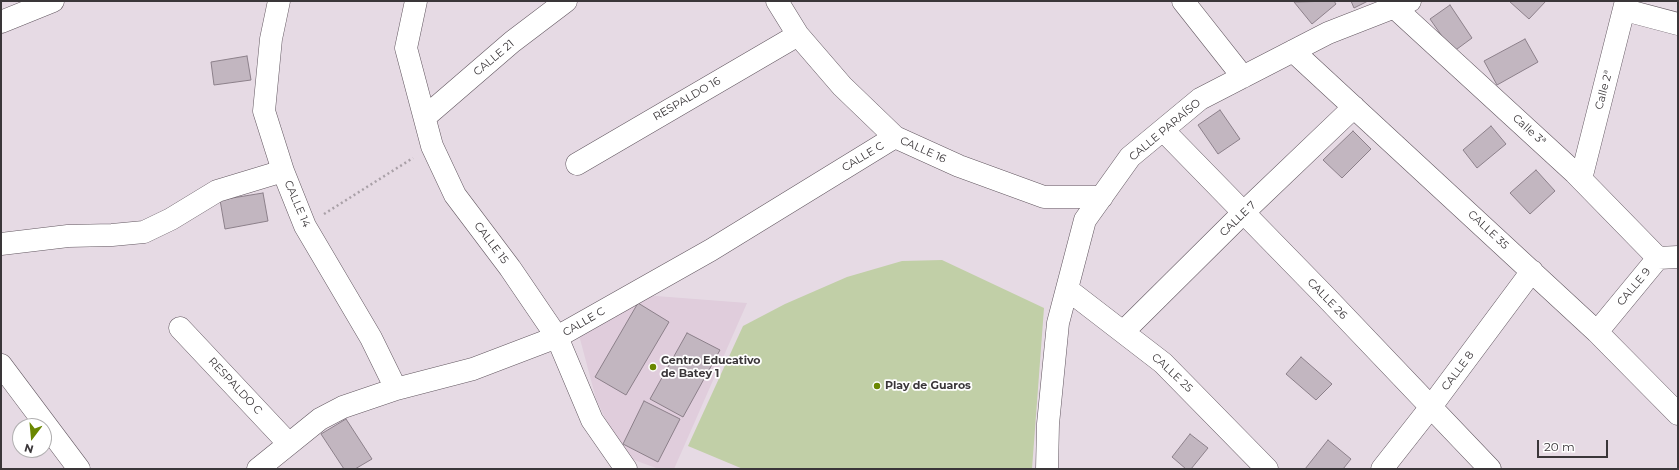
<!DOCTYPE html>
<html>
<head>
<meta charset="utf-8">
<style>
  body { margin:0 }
  #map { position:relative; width:1679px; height:470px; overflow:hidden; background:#e6dae4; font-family:Montserrat,sans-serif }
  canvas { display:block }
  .frame { position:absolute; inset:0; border:2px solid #3a3639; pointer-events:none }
  .north { position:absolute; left:12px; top:418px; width:40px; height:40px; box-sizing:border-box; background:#fff; border:1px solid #b0afb0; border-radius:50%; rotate:196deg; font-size:11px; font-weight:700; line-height:16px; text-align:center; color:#3a3639 }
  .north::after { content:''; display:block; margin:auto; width:14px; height:18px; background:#6a8700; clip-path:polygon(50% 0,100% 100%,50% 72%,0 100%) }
  .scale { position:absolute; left:1537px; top:440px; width:71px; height:18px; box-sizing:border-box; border:2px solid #3a3639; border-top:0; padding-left:5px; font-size:12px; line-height:14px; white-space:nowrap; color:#3a3639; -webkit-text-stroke:3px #fff; paint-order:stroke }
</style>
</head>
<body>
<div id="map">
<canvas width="1679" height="470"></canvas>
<div class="frame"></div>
<div class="north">N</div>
<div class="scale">20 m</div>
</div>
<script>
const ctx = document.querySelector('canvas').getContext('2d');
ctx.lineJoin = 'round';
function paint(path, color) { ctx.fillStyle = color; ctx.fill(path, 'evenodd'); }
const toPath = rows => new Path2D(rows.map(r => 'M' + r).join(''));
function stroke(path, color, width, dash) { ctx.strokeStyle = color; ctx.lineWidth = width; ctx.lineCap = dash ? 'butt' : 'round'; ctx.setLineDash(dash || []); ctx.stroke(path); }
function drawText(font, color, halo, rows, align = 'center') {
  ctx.font = font + ' Montserrat,sans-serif'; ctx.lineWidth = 3.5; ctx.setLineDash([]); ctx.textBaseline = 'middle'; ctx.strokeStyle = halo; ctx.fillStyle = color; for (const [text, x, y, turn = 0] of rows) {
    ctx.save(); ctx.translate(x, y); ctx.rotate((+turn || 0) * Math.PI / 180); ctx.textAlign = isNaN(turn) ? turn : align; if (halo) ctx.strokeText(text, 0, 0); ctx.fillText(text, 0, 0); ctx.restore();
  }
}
paint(toPath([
  [643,295,747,303,674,469,659,469,623,456,596,399,579,335]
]), '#e0cddc');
paint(toPath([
  [942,260,1044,308,1032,469,743,469,688,446,743,326,785,304,847,277,902,261]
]), '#c1cfa7');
const building = toPath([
  [1334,1,1336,4,1312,24,1294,2,1334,1],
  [1351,1,1368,1,1354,8,1351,1],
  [1509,1,1546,1,1529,19,1509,1],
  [1450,5,1472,38,1453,52,1430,19,1450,5],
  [1525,39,1538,62,1497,85,1484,61,1525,39],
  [247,56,251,80,214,85,211,62,247,56],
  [1220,110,1240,139,1218,154,1198,125,1220,110],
  [1491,126,1506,144,1477,168,1463,150,1491,126],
  [1353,131,1371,149,1342,178,1323,160,1353,131],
  [1536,170,1555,191,1530,214,1510,193,1536,170],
  [263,193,268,221,225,229,220,200,263,193],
  [638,303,669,322,626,395,595,377,638,303],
  [687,333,720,350,683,417,650,399,687,333],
  [1301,357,1332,384,1316,400,1286,374,1301,357],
  [644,401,680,419,658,462,623,444,644,401],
  [346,419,372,459,355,469,344,469,321,434,346,419],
  [1190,434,1208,448,1191,469,1186,469,1172,457,1190,434],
  [1328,440,1351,459,1343,469,1305,469,1328,440]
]);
paint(building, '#c2b6c0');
stroke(building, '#8c808a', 1);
const minor = toPath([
  [279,1,271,39,264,111,283,171,305,226,371,338,396,389],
  [416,1,406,48,432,146,455,195,510,268,557,337,592,420,626,469],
  [777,1,798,35,842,86,895,137,959,166,1044,197,1102,197],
  [1183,1,1243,77],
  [1394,7,1575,173,1658,258],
  [1625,10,1678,24],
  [1,22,53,1],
  [1293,51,1597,332,1678,414],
  [425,117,512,42,566,1],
  [1163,130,1326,297,1490,469],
  [577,164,798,35],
  [1581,179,1626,1],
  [1,244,68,236,112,235,144,232,171,219,217,191,283,171],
  [1067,289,1163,363,1267,469],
  [180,328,289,444],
  [1123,332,1243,213,1354,107],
  [1597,332,1658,258,1678,257],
  [1,365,79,469],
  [258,469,320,419,343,407,396,389,473,369,557,337,711,250,895,137],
  [1047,469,1048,424,1058,323,1085,220,1130,157,1200,99,1328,33,1410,1],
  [1382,469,1430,408,1532,271]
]);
stroke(minor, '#625760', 23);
stroke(toPath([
  [324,214,413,158]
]), '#a9a0a7', 2.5, [2, 3]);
stroke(minor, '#fff', 22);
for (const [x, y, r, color] of [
  [653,367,4,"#6a8700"],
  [877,386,4,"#6a8700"]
]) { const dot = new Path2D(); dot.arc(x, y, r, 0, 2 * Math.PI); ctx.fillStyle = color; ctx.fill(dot); stroke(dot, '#fff', 1.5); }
drawText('11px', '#3a3639', '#fff', [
  ["CALLE 21",494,58,-40],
  ["Calle 2ª",1604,90,-75],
  ["RESPALDO 16",687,99,-30],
  ["CALLE PARAÍSO",1165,130,-40],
  ["Calle 3ª",1529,130,42],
  ["CALLE 16",923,150,24],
  ["CALLE C",863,157,-31],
  ["CALLE 14",297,204,67],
  ["CALLE 7",1238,219,-44],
  ["CALLE 35",1488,230,43],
  ["CALLE 15",491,243,53],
  ["CALLE 9",1634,287,-50],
  ["CALLE 26",1327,299,46],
  ["CALLE C",584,322,-30],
  ["CALLE 8",1458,371,-53],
  ["CALLE 25",1172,373,43],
  ["RESPALDO C",235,386,47]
]);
drawText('bold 11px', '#3a3639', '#fff', [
  ["Centro Educativo",661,361],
  ["de Batey 1",661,374],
  ["Play de Guaros",885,386]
], 'left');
</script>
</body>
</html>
